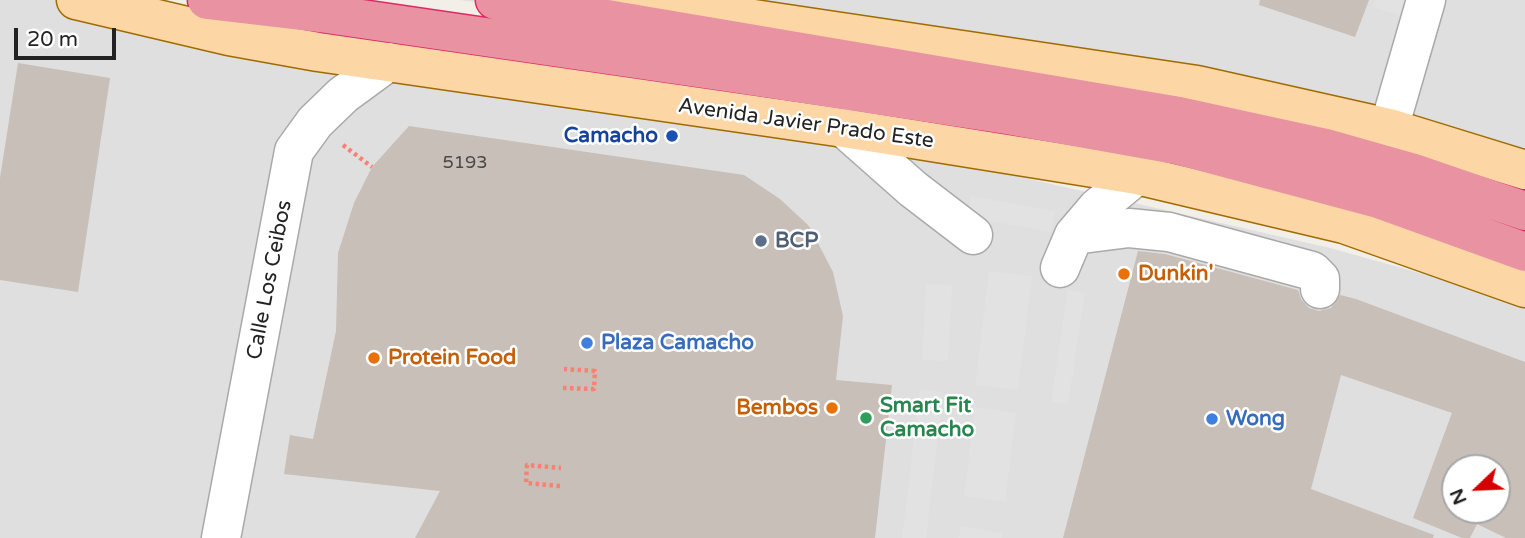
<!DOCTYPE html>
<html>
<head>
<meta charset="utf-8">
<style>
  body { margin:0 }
  #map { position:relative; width:1525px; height:538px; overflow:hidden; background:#f2efe9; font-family:"Varela Round",sans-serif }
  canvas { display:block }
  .north { position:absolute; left:1441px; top:454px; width:70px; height:70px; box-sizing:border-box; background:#fff; border:2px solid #a7a7a7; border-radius:50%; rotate:247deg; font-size:19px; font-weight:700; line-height:28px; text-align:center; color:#222 }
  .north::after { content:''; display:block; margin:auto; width:24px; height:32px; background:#d40000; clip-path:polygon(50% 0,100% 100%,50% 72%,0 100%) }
  .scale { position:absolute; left:14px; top:28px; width:102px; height:32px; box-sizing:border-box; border:4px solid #222; border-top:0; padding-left:9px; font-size:21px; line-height:24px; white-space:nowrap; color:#222; -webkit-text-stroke:5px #fff; paint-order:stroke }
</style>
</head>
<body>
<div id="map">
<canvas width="1525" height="538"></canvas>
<div class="north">N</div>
<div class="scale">20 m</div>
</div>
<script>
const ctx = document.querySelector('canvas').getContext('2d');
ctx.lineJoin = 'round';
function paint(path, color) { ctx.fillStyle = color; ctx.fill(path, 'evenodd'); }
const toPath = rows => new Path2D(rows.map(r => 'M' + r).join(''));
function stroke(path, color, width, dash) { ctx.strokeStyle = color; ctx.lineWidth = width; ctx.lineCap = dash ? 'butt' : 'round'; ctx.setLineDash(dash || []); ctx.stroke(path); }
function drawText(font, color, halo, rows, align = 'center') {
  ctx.font = font + ' "Varela Round",sans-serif'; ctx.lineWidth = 5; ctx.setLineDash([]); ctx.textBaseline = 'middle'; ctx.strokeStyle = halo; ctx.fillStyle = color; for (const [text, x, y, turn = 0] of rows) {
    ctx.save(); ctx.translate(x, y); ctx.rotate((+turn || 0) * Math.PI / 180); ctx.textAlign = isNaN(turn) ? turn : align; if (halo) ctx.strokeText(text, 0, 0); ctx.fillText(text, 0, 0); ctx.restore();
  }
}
paint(toPath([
  [0,0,146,0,651,92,1330,248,1481,290,1525,308,1525,538,0,538],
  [1455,468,1497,468,1497,510,1455,510],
  [459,0,1525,0,1525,196,793,38]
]), '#e0dfdf');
paint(toPath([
  [1375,0,1406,0,1401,16,1373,7],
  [971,196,1055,211,1051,232,968,217],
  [989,271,1032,276,1018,390,975,385],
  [926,284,952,285,948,361,922,360],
  [1068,290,1085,293,1068,404,1051,402],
  [920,389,943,392,926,538,902,538],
  [975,407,1016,413,1005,502,964,496],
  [961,526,1003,533,1002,538,959,538]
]), '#e2e2e2');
paint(toPath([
  [1260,0,1369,0,1355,37,1259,5],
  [18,63,110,78,78,292,0,280,0,178],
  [409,126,744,175,780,199,809,226,833,272,843,316,836,380,892,385,875,538,415,538,440,491,284,474,290,435,313,439,336,331,338,253,354,203,372,167],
  [1138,251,1165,254,1298,290,1301,299,1309,308,1319,311,1331,308,1340,295,1356,299,1525,362,1525,538,1506,538,1477,524,1470,538,1462,538,1413,518,1452,413,1341,375,1311,489,1434,535,1433,538,1063,538],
  [1455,468,1497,468,1497,510,1455,510]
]), '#c7bfb8');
const minor = toPath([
  [844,128,913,189,973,235],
  [1389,128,1426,0],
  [1074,235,1129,228,1169,232,1312,271,1320,279,1320,289],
  [1060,268,1074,235,1097,208,1137,175],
  [221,538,294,151,315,122,343,95,388,62]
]);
const major = toPath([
  [76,0,229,36,318,52,844,128,1137,175,1344,224,1525,288],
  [626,0,1197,85,1389,128,1525,170]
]);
const highway = toPath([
  [207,0,327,14,725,72,1007,115,1176,145,1378,199,1525,252],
  [495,0,1179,116,1326,148,1414,173,1525,211]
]);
stroke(minor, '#a9a9a9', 41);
stroke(major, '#a06b00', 41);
stroke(highway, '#dc2a67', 41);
stroke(toPath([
  [343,145,372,167],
  [563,388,594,389,595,371,564,369],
  [560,486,526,483,527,465,561,468]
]), '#fa8072', 4.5, [3.5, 3.5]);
stroke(minor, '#fff', 38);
stroke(major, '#fcd6a4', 38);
stroke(highway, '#e892a2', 38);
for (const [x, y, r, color] of [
  [672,136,7,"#1a4fb4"],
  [761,241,7,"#5c6f8a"],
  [1124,274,7,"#e8710a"],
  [587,343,7,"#3f7fe0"],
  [374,358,7,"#e8710a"],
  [832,408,7,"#e8710a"],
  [866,418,7,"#2e9e5b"],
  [1212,419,7,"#3f7fe0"]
]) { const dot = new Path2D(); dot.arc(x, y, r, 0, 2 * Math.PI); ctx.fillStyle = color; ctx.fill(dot); stroke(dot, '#fff', 2.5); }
drawText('18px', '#4b4948', null, [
  ["5193",465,163]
]);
drawText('21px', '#222', '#fff', [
  ["Avenida Javier Prado Este",806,124,8],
  ["Calle Los Ceibos",270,280,-79]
]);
drawText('bold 21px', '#164399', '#fff', [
  ["Camacho",658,136]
], 'right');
drawText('bold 21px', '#4e5e75', '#fff', [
  ["BCP",775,241]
], 'left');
drawText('bold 21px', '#c56008', '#fff', [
  ["Dunkin'",1138,274],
  ["Protein Food",388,358],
  ["Bembos",818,408,"right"]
], 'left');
drawText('bold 21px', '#366cbe', '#fff', [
  ["Plaza Camacho",601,343],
  ["Wong",1226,419]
], 'left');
drawText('bold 21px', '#27864d', '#fff', [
  ["Smart Fit",880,406],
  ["Camacho",880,430]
], 'left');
</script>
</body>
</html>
